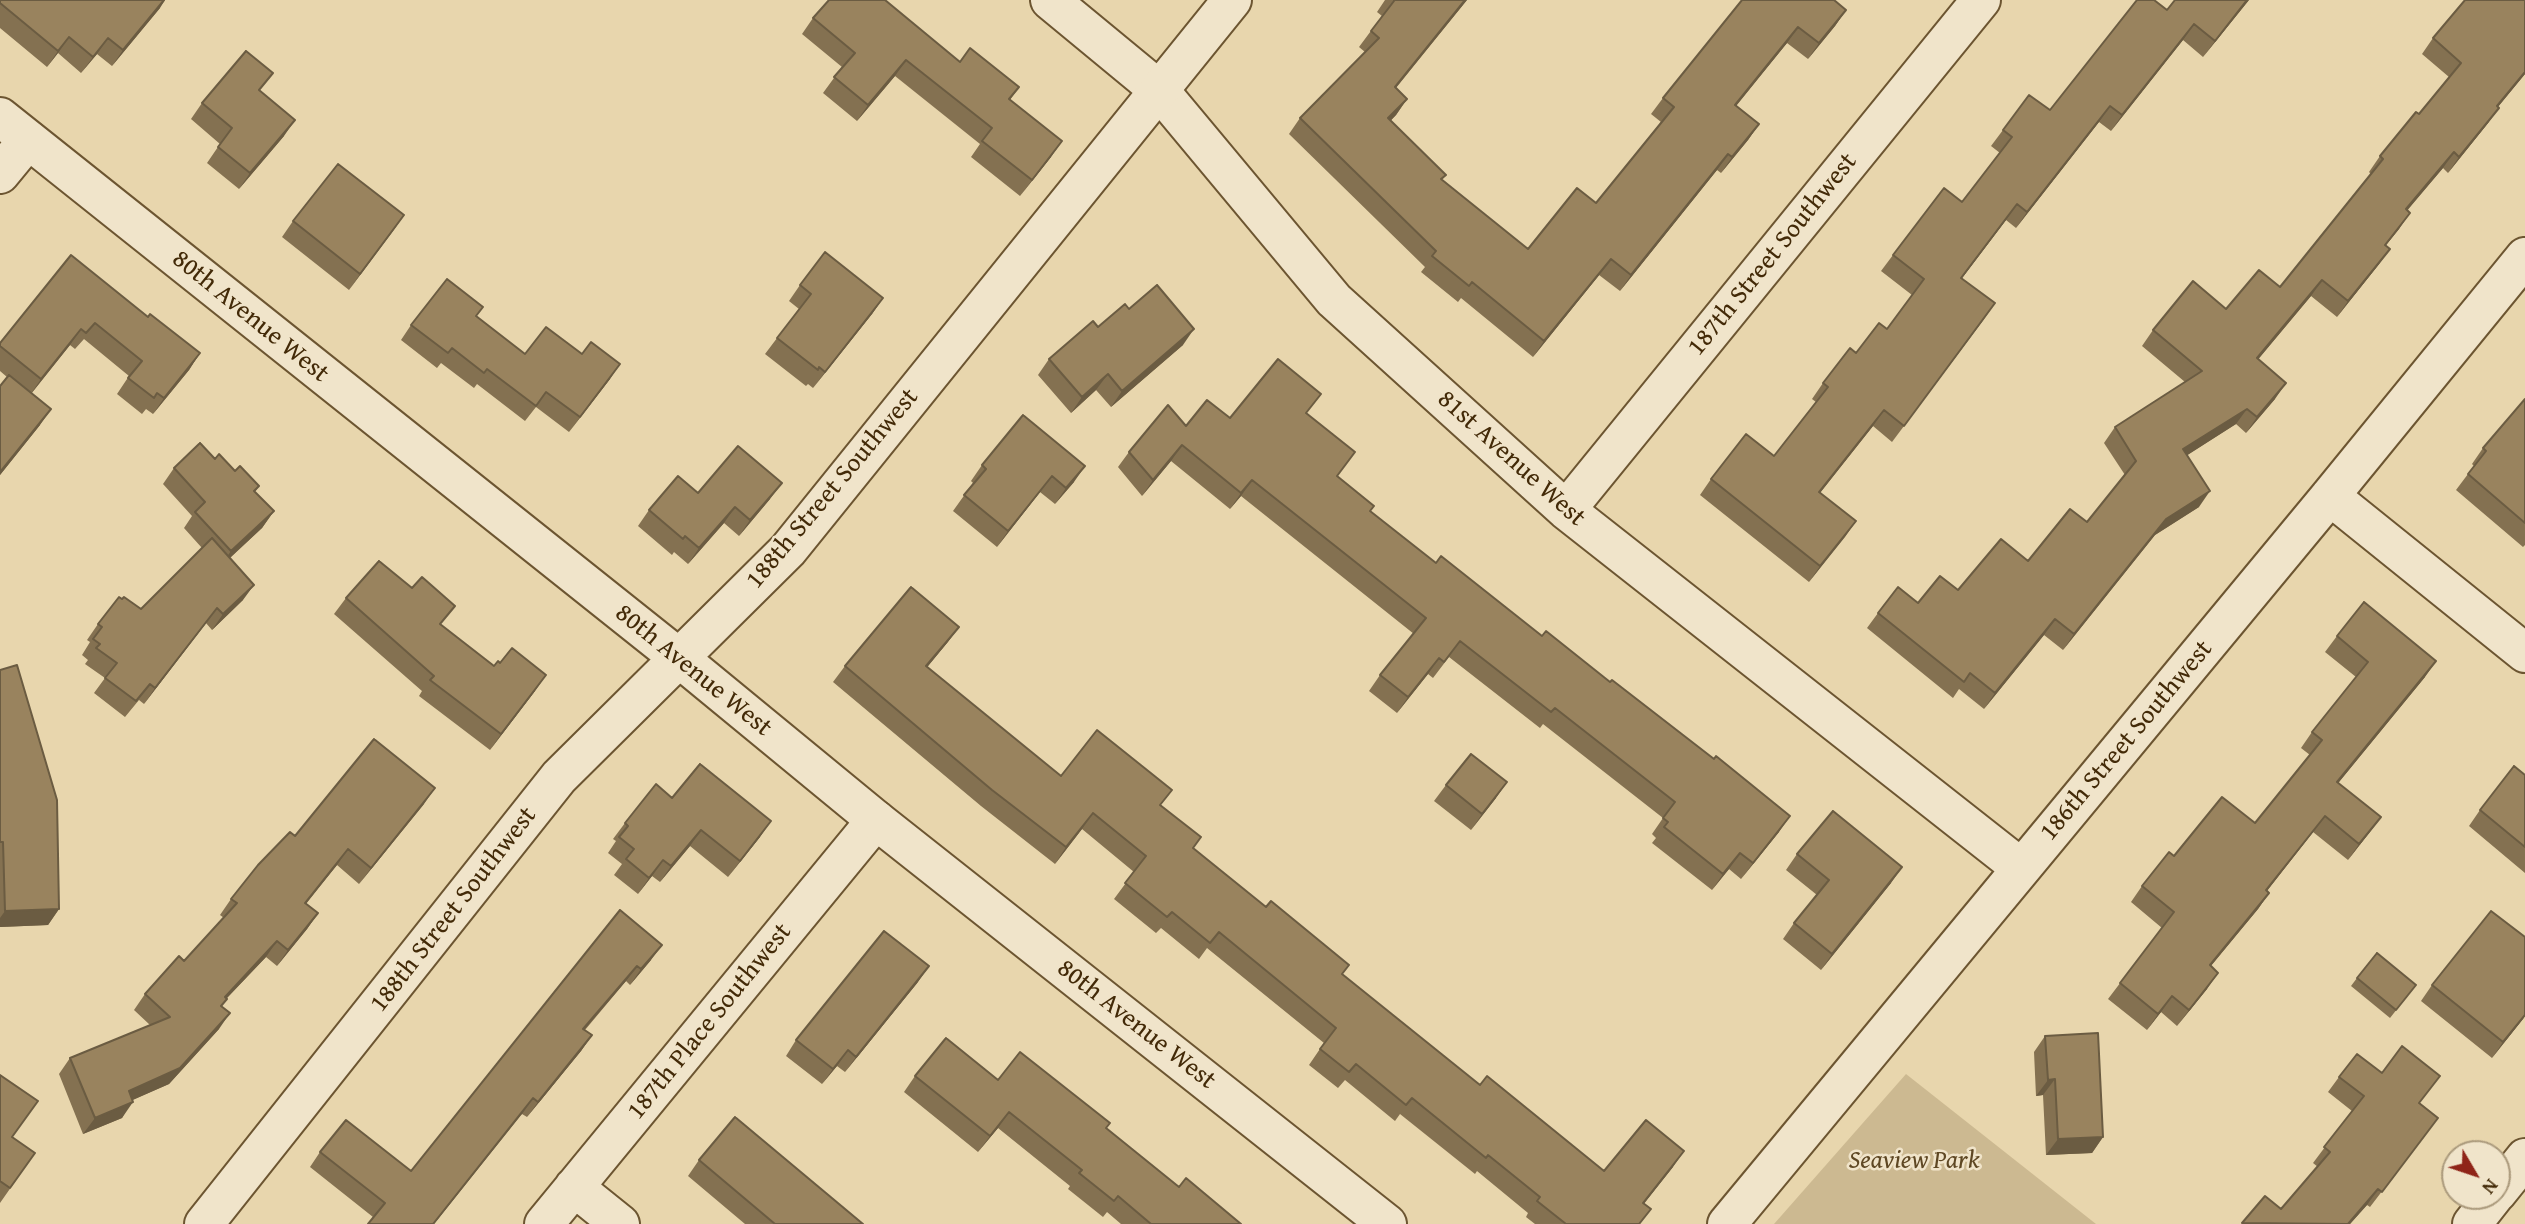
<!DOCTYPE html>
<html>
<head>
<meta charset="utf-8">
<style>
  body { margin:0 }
  #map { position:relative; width:2525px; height:1224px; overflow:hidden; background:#e8d6ad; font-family:"Gentium Book Plus",serif }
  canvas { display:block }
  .north { position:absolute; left:2441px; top:1140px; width:70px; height:70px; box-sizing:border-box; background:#f0e4ca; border:2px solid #ab9a7c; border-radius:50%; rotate:129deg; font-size:19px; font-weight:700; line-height:28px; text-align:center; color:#432a08 }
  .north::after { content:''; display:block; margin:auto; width:24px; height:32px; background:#8f2418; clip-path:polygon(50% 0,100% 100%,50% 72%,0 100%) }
</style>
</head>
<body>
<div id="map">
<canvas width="2525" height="1224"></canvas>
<div class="north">N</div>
</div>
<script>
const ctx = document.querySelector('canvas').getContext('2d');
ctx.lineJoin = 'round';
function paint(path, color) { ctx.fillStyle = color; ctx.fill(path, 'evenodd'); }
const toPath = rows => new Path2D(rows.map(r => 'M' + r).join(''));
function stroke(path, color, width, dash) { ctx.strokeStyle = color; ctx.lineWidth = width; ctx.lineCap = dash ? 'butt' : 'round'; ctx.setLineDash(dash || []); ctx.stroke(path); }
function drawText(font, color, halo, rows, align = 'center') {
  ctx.font = font + ' "Gentium Book Plus",serif'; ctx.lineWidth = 5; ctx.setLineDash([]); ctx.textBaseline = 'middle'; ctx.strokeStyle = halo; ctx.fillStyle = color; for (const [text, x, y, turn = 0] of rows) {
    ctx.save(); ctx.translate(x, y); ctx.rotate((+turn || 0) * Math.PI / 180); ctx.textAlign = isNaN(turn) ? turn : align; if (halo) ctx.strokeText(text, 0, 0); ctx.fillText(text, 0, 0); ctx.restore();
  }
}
paint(toPath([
  [1906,1074,2096,1224,1774,1224]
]), '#ccb991');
const minor = toPath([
  [1050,0,1159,90,1334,300,1566,510,2021,868],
  [0,174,28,140],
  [2330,496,2525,653],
  [1566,510,1981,0],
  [574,1187,620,1224],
  [2497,1193,2525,1158],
  [544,1224,876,820],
  [1727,1224,2330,496,2525,257],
  [2472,1224,2494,1196]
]);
const tertiary = toPath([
  [0,117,679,658,876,820,1387,1224],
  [204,1224,559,777,788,550,1232,0]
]);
stroke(minor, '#6c5531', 42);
stroke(tertiary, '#6c5531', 42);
stroke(minor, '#f0e4ca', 38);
stroke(tertiary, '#f0e4ca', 38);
paint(toPath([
  [0,0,160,8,112,66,97,54,81,73,58,53,47,67,0,28],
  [1385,0,1467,0,1396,88,1407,99,1396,115,1390,121,1446,175,1442,180,1528,249,1596,203,1661,122,1651,114,1663,98,1742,0,1846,10,1835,26,1808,59,1787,43,1736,105,1759,124,1748,140,1721,173,1717,170,1620,291,1599,275,1533,357,1461,298,1458,302,1421,272,1425,267,1289,134,1300,118,1365,52,1359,47,1382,16,1377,12],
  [2249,0,2203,57,2183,40,2111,131,2099,122,2016,228,2006,220,1962,278,1984,319,1892,442,1873,426,1820,493,1856,521,1809,582,1700,495,1711,479,1774,456,1816,402,1812,399,1823,383,1856,353,1887,329,1912,295,1881,271,1893,255,1962,202,2000,153,1991,146,2003,130,2050,110,2167,10],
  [2525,0,2525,74,2498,107,2488,123,2448,173,2443,168,2407,210,2399,229,2386,245,2379,264,2337,317,2311,296,2258,359,2275,399,2246,433,2236,424,2187,455,2199,507,2155,535,2063,650,2044,635,1984,709,1959,689,1953,698,1867,628,1878,613,1918,603,1958,590,2028,561,2087,522,2125,475,2104,443,2115,427,2185,382,2142,346,2153,330,2226,309,2280,287,2371,174,2369,172,2380,156,2419,114,2449,77,2422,54,2433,38],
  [813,18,960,62,1019,87,1010,100,1051,157,1020,196,971,157,980,144,895,76,857,121,823,93,842,67,802,34],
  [260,91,284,136,239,189,207,163,220,144,191,119,202,103],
  [404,215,349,290,282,237,293,221],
  [71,255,148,317,200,353,189,370,153,414,146,409,142,414,117,394,129,376,84,339,75,349,70,345,31,394,40,425,0,475,0,386,7,377,0,371,0,343],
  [800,285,883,298,872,314,813,388,808,384,806,386,765,354,799,309,789,301],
  [1129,309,1183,345,1111,407,1096,390,1071,413,1038,375,1049,359,1098,327],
  [476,316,525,354,610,379,569,432,536,407,525,421,477,384,474,388,441,363,437,368,401,340,411,325],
  [2525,399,2525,545,2523,547,2456,490,2474,466,2472,464,2483,448],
  [1307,414,1337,477,1370,511,1779,832,1741,879,1729,869,1712,890,1652,843,1656,838,1652,834,1663,818,1543,724,1540,728,1449,657,1433,678,1428,674,1397,713,1369,691,1380,675,1414,634,1241,496,1230,509,1171,461,1142,496,1118,467,1129,452,1186,426,1230,418],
  [1023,415,1074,482,1055,504,1040,492,997,547,953,511,973,483,971,481,982,465],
  [215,459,259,486,255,492,274,511,262,528,230,558,243,600,212,630,206,623,144,704,139,700,125,717,94,693,105,678,85,664,88,660,82,655,90,642,87,640,98,624,122,599,141,609,202,548,184,528,192,516,163,484,174,468],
  [698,493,770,499,739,536,724,523,688,564,674,552,672,555,638,526,649,510],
  [346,598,441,625,494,666,535,691,490,750,419,696,422,691,334,614],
  [959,627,947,643,927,667,1061,776,1161,805,1193,849,1342,974,1480,1085,1604,1171,1673,1167,1644,1203,1640,1224,1535,1224,1526,1217,1528,1213,1477,1171,1475,1174,1400,1114,1395,1121,1345,1080,1338,1088,1309,1065,1324,1043,1207,948,1199,959,1161,928,1156,933,1114,899,1134,872,1082,829,1055,864,981,806,833,682,845,666],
  [2337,636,2425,677,2338,783,2381,817,2369,833,2348,860,2313,832,2267,891,2269,893,2258,909,2211,966,2207,989,2177,1026,2161,1012,2147,1030,2108,999,2162,928,2131,902,2142,886,2174,856,2255,823,2310,755,2301,748,2312,732,2356,677,2325,652],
  [0,670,59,909,48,925,0,927],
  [2525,775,2525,873,2469,826,2480,810],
  [1446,785,1496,798,1471,830,1434,801],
  [672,798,760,837,728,877,690,846,660,882,652,876,638,894,614,875,622,864,608,853,616,841,613,839,625,823],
  [424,804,359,884,337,865,306,903,318,913,307,929,277,966,266,957,226,999,222,1006,219,1029,169,1084,132,1100,122,1118,83,1134,59,1074,70,1058,150,1025,134,1010,145,994,184,961,224,918,220,915,231,899,295,836],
  [1797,854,1891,883,1821,970,1783,939,1794,923,1817,895,1786,870],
  [620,910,651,960,630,985,626,981,585,1030,592,1035,581,1051,527,1117,522,1114,373,1217,310,1167,320,1152,411,1171],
  [2525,937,2525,1016,2492,1058,2421,1001,2432,985],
  [2357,978,2416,985,2390,1018,2351,986],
  [918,982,845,1072,837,1066,822,1084,786,1056,796,1040],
  [2045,1036,2103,1137,2092,1153,2046,1155,2043,1095,2036,1096,2034,1052],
  [0,1075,12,1137,35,1153,0,1203],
  [915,1076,998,1080,1106,1128,1179,1187,1241,1224,1121,1224,1107,1212,1103,1217,1068,1189,1070,1186,998,1128,978,1152,904,1092],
  [2339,1077,2420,1103,2438,1118,2370,1207,2367,1205,2350,1224,2242,1224,2265,1196,2281,1209,2318,1167,2313,1163,2352,1111,2328,1092],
  [699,1160,863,1224,745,1224,688,1176]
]), '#847151');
paint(toPath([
  [164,0,165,0,160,8,112,66,123,50],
  [1465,0,1467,0,1383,103,1395,87],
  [2247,0,2249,0,2203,57,2215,41],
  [1846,10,1835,26,1808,59,1819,43],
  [2194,24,2183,40,2111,131,2122,115],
  [1798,27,1787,43,1724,121,1735,105],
  [69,37,58,53,47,67,58,51],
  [108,38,97,54,81,73,93,57],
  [906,60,895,76,857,121,868,105],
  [2525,72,2525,74,2486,121,2497,106],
  [1407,99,1396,115,1377,135,1388,118],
  [2110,106,2099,122,2016,228,2027,212],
  [2499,108,2488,123,2448,173,2459,157],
  [295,120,284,136,239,189,250,173],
  [1759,124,1748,140,1721,173,1732,157],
  [1062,141,1051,157,1020,196,1032,180],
  [2454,152,2443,168,2395,225,2406,209],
  [1728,154,1717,170,1620,291,1631,275],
  [2017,204,2006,220,1950,294,1961,278],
  [2410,213,2399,229,2374,260,2385,245],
  [404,215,393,231,349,290,360,274],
  [2390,249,2379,264,2337,317,2348,301],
  [1611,259,1599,275,1533,357,1544,341],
  [2322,280,2311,296,2246,374,2257,358],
  [883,298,872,314,813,388,825,372],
  [1995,303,1984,319,1892,442,1904,426],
  [81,329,70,345,30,395,41,379],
  [1194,329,1183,345,1111,407,1122,391],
  [200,353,189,370,153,414,164,398],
  [620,364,610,379,569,432,580,417],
  [1108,374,1096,390,1071,413,1082,397],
  [2286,383,2275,399,2246,433,2257,417],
  [51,409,40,425,0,475,0,472],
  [2247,409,2236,424,2172,465,2183,449],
  [1884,410,1873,426,1808,508,1819,492],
  [1182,445,1171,461,1142,496,1153,480],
  [1085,466,1074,482,1055,504,1066,488],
  [1052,476,1040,492,997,547,1008,531],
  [1252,480,1241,496,1230,509,1241,493],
  [782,483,770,499,739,536,750,520],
  [2210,491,2199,507,2155,535,2063,650,2074,634,2166,519],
  [735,507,724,523,688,564,699,548],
  [274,511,262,528,220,567,231,551],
  [1856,521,1845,537,1809,582,1820,566],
  [254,585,243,600,212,630,223,614],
  [217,608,206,623,144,704,155,688],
  [2055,619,2044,635,1984,709,1995,693],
  [959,627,947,643,915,682,926,666],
  [1439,658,1428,674,1397,713,1408,697],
  [2436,661,2425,677,2326,798,2337,782],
  [546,675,535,691,490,750,501,734],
  [1507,782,1496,798,1471,830,1482,814],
  [435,788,424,804,359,884,371,868],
  [1093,813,1082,829,1055,864,1066,847],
  [1790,816,1779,832,1741,879,1753,863],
  [2325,816,2313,832,2255,906,2266,890],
  [2381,817,2369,833,2348,860,2359,844],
  [771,821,760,837,728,877,740,861],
  [701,830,690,846,660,882,671,866],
  [348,849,337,865,294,919,305,903],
  [1740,853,1729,869,1712,890,1723,874],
  [663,860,652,876,638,894,649,878],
  [1902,867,1891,883,1821,970,1832,954],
  [2269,893,2258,909,2198,981,2210,965],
  [59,909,48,925,0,927,0,918,5,911],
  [318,913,307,929,277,966,288,950],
  [277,941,266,957,226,999,215,1015,225,997],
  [662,945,651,960,630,985,641,969],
  [637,966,626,981,572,1044,583,1029],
  [929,966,918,982,845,1072,856,1057],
  [2218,973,2207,989,2177,1026,2189,1010],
  [2172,996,2161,1012,2147,1030,2158,1014],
  [230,1013,219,1029,169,1084,117,1107,129,1091],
  [2525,1015,2523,1019,2492,1058,2503,1042],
  [592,1035,581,1051,527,1117,538,1102],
  [848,1050,837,1066,822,1084,833,1069],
  [2055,1079,2043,1095,2036,1096,2048,1080],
  [533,1098,522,1114,434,1224,433,1224],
  [133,1102,122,1118,83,1134,95,1118],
  [1009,1112,998,1128,978,1152,990,1136],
  [2103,1137,2092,1153,2046,1155,2058,1139],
  [1684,1151,1673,1167,1632,1219,1643,1203],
  [2378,1189,2367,1205,2350,1224,2348,1224]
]), '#6b5c42');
const building = toPath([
  [0,0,164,0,123,50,108,38,93,57,69,37,58,51,0,3,0,0],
  [829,0,885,0,960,62,970,48,1019,87,1009,99,1062,141,1032,180,982,141,992,128,906,60,868,105,834,77,855,53,813,18,829,0],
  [1394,0,1465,0,1395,87,1407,99,1388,118,1446,175,1441,179,1528,249,1577,188,1596,203,1674,107,1663,98,1742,0,1834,0,1846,10,1819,43,1798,27,1735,105,1759,124,1732,157,1728,154,1631,275,1611,259,1544,341,1472,282,1469,286,1432,256,1436,251,1300,118,1379,38,1371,31,1394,1,1394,0],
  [2137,0,2154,0,2167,10,2175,0,2247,0,2215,41,2194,24,2122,115,2110,106,2027,212,2017,204,1961,278,1995,303,1904,426,1884,410,1819,492,1856,521,1820,566,1711,479,1746,434,1774,456,1828,387,1823,383,1850,348,1856,353,1879,323,1887,329,1924,279,1893,255,1944,188,1962,202,2012,137,2003,130,2029,95,2050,110,2137,0],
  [2465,0,2525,0,2525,72,2497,106,2499,108,2459,157,2454,152,2406,209,2410,213,2385,245,2390,249,2348,301,2322,280,2257,358,2286,383,2257,417,2247,409,2183,449,2210,491,2166,519,2074,634,2055,619,1995,693,1970,673,1964,682,1878,613,1898,587,1918,603,1940,576,1958,590,2001,539,2028,561,2070,509,2087,522,2136,461,2115,427,2202,371,2153,330,2193,281,2226,309,2259,270,2280,287,2383,159,2380,156,2416,112,2419,114,2461,63,2433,38,2465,0],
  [246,51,273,73,259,90,295,120,250,173,218,147,232,128,202,103,246,51],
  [338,164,404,215,360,274,293,221,338,164],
  [825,252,883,298,825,372,819,367,818,370,777,338,811,294,800,285,825,252],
  [71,255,148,317,150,314,200,353,164,398,157,393,154,398,128,378,142,361,95,323,86,333,81,329,41,379,0,346,0,343,71,255],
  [447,279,483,307,476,316,525,354,546,327,582,354,591,342,620,364,580,417,546,392,536,406,487,369,484,373,452,348,448,353,411,325,447,279],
  [1157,285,1194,329,1122,391,1108,374,1082,397,1049,359,1093,321,1098,327,1125,304,1129,309,1157,285],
  [1278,359,1321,394,1306,413,1355,452,1337,476,1374,506,1370,511,1436,563,1441,556,1542,636,1546,631,1610,682,1612,680,1714,759,1716,756,1790,816,1753,863,1740,853,1723,874,1664,827,1668,822,1663,818,1675,802,1555,708,1551,712,1460,641,1444,662,1439,658,1408,697,1380,675,1426,618,1252,480,1241,493,1182,445,1153,480,1129,452,1168,405,1186,426,1207,400,1230,418,1278,359],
  [9,375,51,409,0,472,0,386,9,375],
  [2525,399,2525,523,2468,474,2486,451,2483,448,2525,399],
  [1023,415,1085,466,1066,488,1052,476,1008,531,964,495,986,469,982,465,1023,415],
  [200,443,215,459,219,454,235,471,240,466,259,486,254,491,274,511,231,551,195,512,205,502,174,468,200,443],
  [738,446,782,483,750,520,735,507,699,548,685,536,683,539,649,510,678,476,698,493,738,446],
  [212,538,254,585,223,614,217,608,155,688,150,684,136,701,105,678,117,663,96,648,100,644,93,639,102,627,98,624,119,597,122,599,124,597,141,609,212,538],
  [379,561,412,588,422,577,455,606,440,624,494,666,498,661,500,663,512,648,546,675,501,734,430,680,434,676,346,598,379,561],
  [911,587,959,627,926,666,1061,776,1097,730,1172,790,1160,805,1201,837,1193,848,1266,907,1271,901,1349,965,1342,974,1480,1085,1487,1076,1604,1171,1646,1120,1684,1151,1643,1203,1651,1209,1639,1224,1566,1224,1537,1201,1540,1197,1488,1155,1486,1158,1412,1098,1406,1105,1356,1064,1349,1072,1320,1049,1336,1028,1219,932,1210,943,1172,912,1167,917,1125,883,1146,856,1093,813,1066,847,992,790,845,666,911,587],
  [2364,602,2436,661,2337,782,2381,817,2359,844,2325,816,2266,890,2269,893,2210,965,2218,973,2189,1010,2172,996,2158,1014,2120,983,2174,912,2142,886,2169,852,2174,856,2222,797,2255,823,2322,740,2312,732,2368,662,2337,636,2364,602],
  [17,665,57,800,59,909,5,911,3,842,0,842,0,670,17,665],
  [374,739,435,788,371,868,348,849,305,903,318,913,288,950,277,941,225,997,227,999,221,1006,230,1013,180,1068,129,1091,133,1102,95,1118,70,1058,170,1017,145,994,179,956,184,961,237,903,231,899,258,865,290,832,295,836,374,739],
  [1471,754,1507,782,1482,814,1446,785,1471,754],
  [700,764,771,821,740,861,701,830,671,866,663,860,649,878,626,859,634,849,619,837,628,826,625,823,656,784,672,798,700,764],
  [2514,766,2525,775,2525,847,2480,810,2514,766],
  [1833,811,1902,867,1832,954,1794,923,1829,880,1797,854,1833,811],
  [620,910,662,945,641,969,637,966,583,1029,592,1035,538,1102,533,1098,433,1224,368,1224,385,1203,320,1152,346,1120,411,1171,620,910],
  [2491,911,2525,937,2525,1015,2503,1042,2432,985,2491,911],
  [884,931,929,966,856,1057,848,1050,833,1069,796,1040,884,931],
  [2377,953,2416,985,2396,1010,2357,978,2377,953],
  [2098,1033,2103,1137,2058,1139,2055,1079,2048,1080,2045,1036,2098,1033],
  [946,1038,998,1080,1020,1052,1110,1123,1106,1128,1179,1187,1186,1178,1241,1224,1151,1224,1118,1196,1114,1201,1079,1173,1082,1170,1009,1112,990,1136,915,1076,946,1038],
  [2402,1046,2440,1076,2419,1103,2438,1118,2382,1192,2378,1189,2348,1224,2242,1223,2265,1196,2281,1209,2330,1152,2324,1147,2364,1096,2339,1077,2357,1054,2382,1073,2402,1046],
  [0,1075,38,1101,12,1137,35,1153,10,1188,0,1181,0,1075],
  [735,1117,863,1224,775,1224,699,1160,735,1117]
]);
paint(building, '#99835e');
stroke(building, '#6b5c42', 2);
drawText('26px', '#432a08', '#f0e4ca', [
  ["187th Street Southwest",1773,255,-51],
  ["80th Avenue West",250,317,39],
  ["81st Avenue West",1511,459,42],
  ["188th Street Southwest",833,489,-50],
  ["80th Avenue West",693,671,39],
  ["186th Street Southwest",2127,741,-50],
  ["188th Street Southwest",454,910,-52],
  ["187th Place Southwest",710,1022,-51],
  ["80th Avenue West",1136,1025,38]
]);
drawText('italic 26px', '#5e4723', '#f0e4ca', [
  ["Seaview Park",1914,1161]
]);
</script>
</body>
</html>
